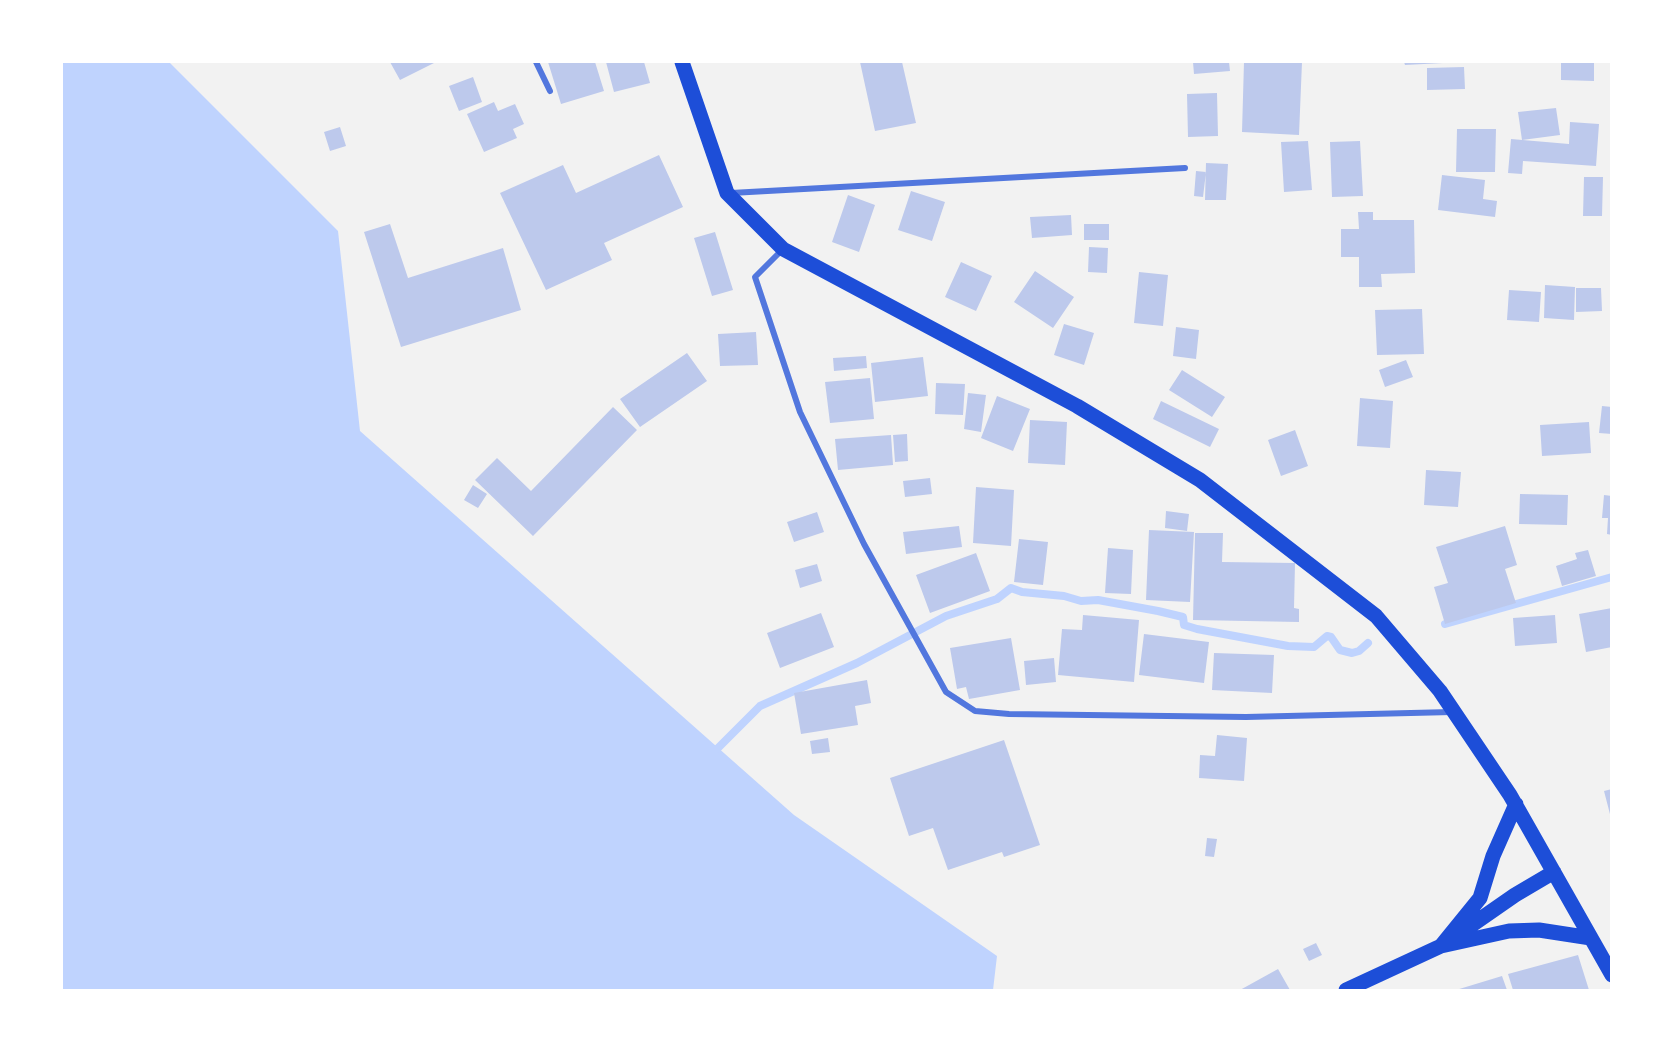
<!DOCTYPE html>
<html>
<head>
<meta charset="utf-8">
<style>
  body { margin:0 }
  #map { position:relative; width:1673px; height:1052px; overflow:hidden; background:#f2f2f2; font-family:"IBM Plex Sans",sans-serif }
  canvas { display:block }
  .frame { position:absolute; inset:0; border:63px solid #fff; pointer-events:none }
</style>
</head>
<body>
<div id="map">
<canvas width="1673" height="1052"></canvas>
<div class="frame"></div>
</div>
<script>
const ctx = document.querySelector('canvas').getContext('2d');
ctx.lineJoin = 'round';
function paint(path, color) { ctx.fillStyle = color; ctx.fill(path, 'evenodd'); }
const toPath = rows => new Path2D(rows.map(r => 'M' + r).join(''));
function stroke(path, color, width, dash) { ctx.strokeStyle = color; ctx.lineWidth = width; ctx.lineCap = dash ? 'butt' : 'round'; ctx.setLineDash(dash || []); ctx.stroke(path); }
paint(toPath([
  [62,62,169,62,338,231,360,431,794,815,997,956,993,990,62,990]
]), '#bfd3fe');
stroke(toPath([
  [1445,624,1612,577],
  [718,748,760,706,857,663,946,616,997,599,1011,588,1022,592,1064,596,1081,601,1098,600,1158,611,1183,617,1184,625,1197,629,1288,646,1314,647,1327,636,1331,637,1340,650,1352,653,1359,651,1368,643]
]), '#bfd3fe', 8);
paint(toPath([
  [390,62,436,62,400,80],
  [548,62,595,62,604,91,561,104],
  [606,62,644,62,650,83,614,92],
  [860,62,902,62,916,123,875,131],
  [1193,62,1229,62,1230,71,1194,74],
  [1244,62,1302,62,1299,135,1242,132],
  [1404,62,1443,62,1443,63,1405,65],
  [1561,62,1594,62,1594,81,1561,80],
  [1464,67,1465,89,1427,90,1427,68],
  [473,77,482,102,459,111,449,86],
  [1217,93,1218,136,1188,137,1187,94],
  [494,102,498,111,515,104,524,124,513,129,517,138,484,152,467,114],
  [1556,108,1560,135,1522,140,1518,112],
  [1570,122,1599,124,1596,166,1523,161,1522,174,1508,173,1511,139,1569,144],
  [340,127,346,146,330,151,324,132],
  [1457,129,1496,129,1495,172,1456,172],
  [1308,141,1312,190,1284,192,1281,142],
  [1360,141,1363,196,1332,197,1330,142],
  [659,155,683,207,604,243,612,260,546,290,500,193,563,165,576,193],
  [1206,163,1228,164,1226,200,1205,200],
  [1196,171,1206,172,1203,197,1194,196],
  [1442,175,1485,180,1483,199,1497,201,1495,217,1438,210],
  [1584,177,1603,177,1602,216,1583,216],
  [911,191,945,202,932,241,898,230],
  [848,195,875,205,859,252,832,242],
  [1358,212,1373,212,1373,220,1414,220,1415,273,1381,274,1382,287,1359,287,1359,257,1341,257,1341,229,1359,229],
  [1071,215,1072,235,1032,238,1030,217],
  [390,224,408,278,503,248,521,310,401,347,364,232],
  [1084,224,1109,224,1109,240,1084,240],
  [715,232,733,290,712,296,694,238],
  [1089,247,1108,248,1107,273,1088,272],
  [961,262,992,276,976,311,945,297],
  [1035,271,1074,297,1053,328,1014,302],
  [1139,272,1168,275,1163,326,1134,323],
  [1545,285,1575,287,1574,320,1544,318],
  [1576,288,1601,288,1602,311,1576,312],
  [1509,290,1541,292,1539,322,1507,320],
  [1422,309,1424,354,1377,355,1375,310],
  [1064,324,1094,333,1084,365,1054,355],
  [1176,327,1199,330,1196,359,1173,356],
  [756,332,758,365,720,366,718,334],
  [687,353,707,381,640,427,620,399],
  [866,356,867,368,834,371,833,358],
  [923,357,928,396,875,402,871,363],
  [1406,360,1413,377,1385,387,1379,370],
  [1182,370,1225,397,1212,417,1169,390],
  [870,378,874,419,830,423,825,382],
  [936,383,965,384,963,415,935,414],
  [968,393,986,395,981,432,964,429],
  [997,396,1030,409,1013,451,981,438],
  [1360,398,1393,401,1390,448,1357,446],
  [1161,401,1219,429,1210,447,1153,419],
  [1602,406,1612,407,1612,434,1599,433],
  [613,407,637,430,533,536,475,480,497,458,531,491],
  [1030,420,1067,422,1065,465,1028,463],
  [1589,422,1591,453,1542,456,1540,425],
  [1295,430,1308,466,1281,476,1268,440],
  [907,434,908,461,895,462,893,435],
  [891,435,893,465,838,470,835,439],
  [1426,470,1461,472,1458,507,1424,505],
  [930,478,932,494,905,497,903,481],
  [473,485,487,494,478,508,464,500],
  [976,487,1014,490,1011,546,973,543],
  [1520,494,1568,495,1567,525,1519,524],
  [1604,495,1612,496,1612,535,1607,534,1608,518,1602,518],
  [1166,511,1189,514,1187,531,1165,528],
  [817,512,824,532,794,542,787,522],
  [959,526,962,547,906,554,903,532],
  [1505,526,1517,565,1505,569,1516,603,1445,624,1434,587,1448,583,1436,547],
  [1149,530,1194,532,1190,602,1146,600],
  [1195,533,1223,533,1222,562,1295,563,1294,608,1299,609,1299,622,1193,620],
  [1019,539,1048,542,1043,585,1014,582],
  [1108,548,1133,550,1131,594,1105,593],
  [1588,550,1596,576,1562,586,1556,566,1577,559,1575,553],
  [976,553,990,591,930,613,916,575],
  [817,564,822,581,800,588,795,570],
  [1612,608,1612,647,1586,652,1579,614],
  [821,613,834,647,780,668,767,633],
  [1083,615,1139,620,1134,682,1058,675,1062,629,1082,630],
  [1555,615,1557,643,1515,646,1513,618],
  [1144,634,1209,642,1204,683,1139,675],
  [1011,638,1020,690,969,699,966,687,957,689,950,648],
  [1214,653,1274,655,1272,693,1212,690],
  [1054,658,1056,682,1026,685,1024,661],
  [867,680,871,703,855,706,858,725,801,734,794,693],
  [1217,735,1247,738,1244,781,1199,778,1200,755,1215,756],
  [828,738,830,752,812,754,810,741],
  [1004,740,1040,845,1004,857,1002,852,948,870,933,828,909,836,890,778],
  [1612,789,1612,818,1611,818,1604,791],
  [1207,838,1217,839,1214,857,1205,856],
  [1316,943,1322,955,1309,961,1303,949],
  [1578,955,1589,990,1513,990,1508,974],
  [1278,969,1290,990,1240,990],
  [1502,976,1507,990,1456,990]
]), '#bdc9ec');
stroke(toPath([
  [536,62,550,91],
  [731,193,1185,168],
  [783,249,755,277,800,412,864,544,946,692,975,711,1009,714,1246,717,1452,712]
]), '#5277de', 6);
stroke(toPath([
  [682,62,727,193,783,249,1077,406,1200,480,1376,616,1440,691,1510,795,1612,975],
  [1456,936,1515,895,1554,872],
  [1441,946,1509,931,1539,930,1591,938],
  [1346,990,1441,946,1480,898,1493,856,1516,804]
]), '#1d4ed8', 15);
</script>
</body>
</html>
